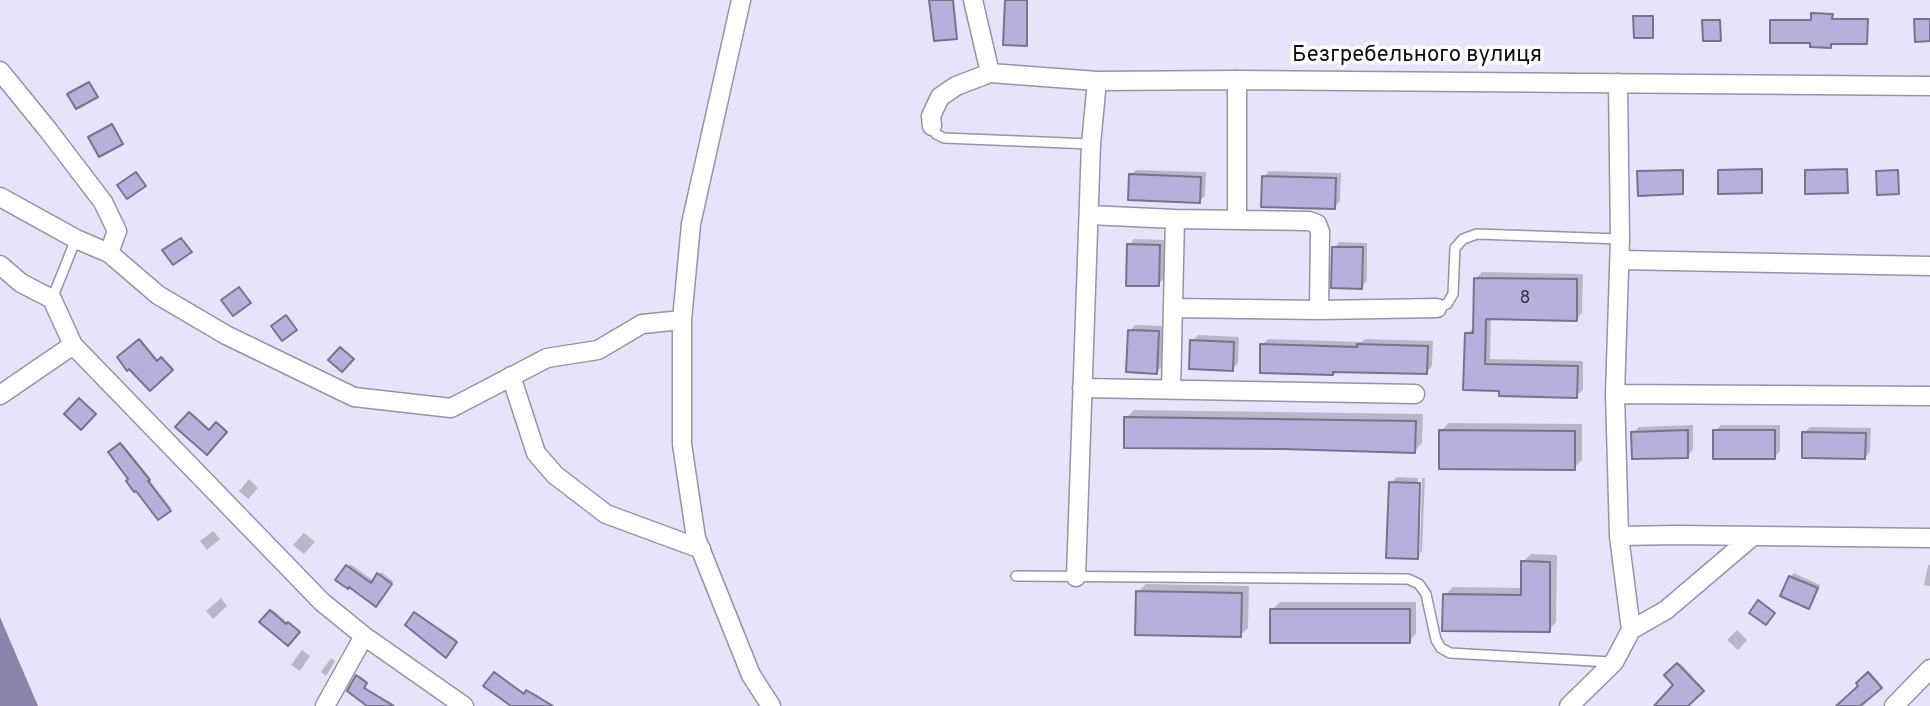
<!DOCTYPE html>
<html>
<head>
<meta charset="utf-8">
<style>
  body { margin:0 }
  canvas { display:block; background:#e8e3fb }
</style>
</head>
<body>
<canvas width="1930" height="706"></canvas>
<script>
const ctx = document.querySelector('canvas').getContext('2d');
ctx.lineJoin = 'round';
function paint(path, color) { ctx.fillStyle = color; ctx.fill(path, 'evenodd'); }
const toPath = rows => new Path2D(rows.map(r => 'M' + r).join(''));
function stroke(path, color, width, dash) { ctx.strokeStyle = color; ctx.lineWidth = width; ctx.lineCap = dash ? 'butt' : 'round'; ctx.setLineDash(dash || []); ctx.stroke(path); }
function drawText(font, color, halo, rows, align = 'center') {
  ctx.font = font + ' Overpass,sans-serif'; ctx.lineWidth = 7; ctx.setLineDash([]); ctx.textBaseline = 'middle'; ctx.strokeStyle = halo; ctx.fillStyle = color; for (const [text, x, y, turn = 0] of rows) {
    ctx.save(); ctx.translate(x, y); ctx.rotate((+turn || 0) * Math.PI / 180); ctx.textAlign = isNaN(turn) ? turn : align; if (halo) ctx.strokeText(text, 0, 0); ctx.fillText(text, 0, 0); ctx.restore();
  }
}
paint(toPath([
  [0,617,38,706,0,706]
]), '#8c83ad');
paint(toPath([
  [1136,170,1206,172,1205,196,1199,201,1131,175],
  [1269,171,1341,173,1340,201,1334,207,1264,177],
  [1134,239,1164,240,1164,279,1158,284,1129,245],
  [1339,242,1367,243,1367,281,1361,287,1334,248],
  [1482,272,1583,274,1582,313,1576,319,1491,317,1490,359,1583,361,1583,390,1576,396,1465,388,1467,334,1473,328,1475,328,1476,278],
  [1135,325,1164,326,1162,366,1157,372,1130,331],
  [1198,335,1239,337,1238,363,1232,369,1192,341],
  [1268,339,1362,342,1365,339,1433,341,1432,366,1427,372,1336,370,1332,373,1262,345],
  [141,340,159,362,164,358,173,368,150,388,119,357],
  [1134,410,1423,414,1422,443,1415,451,1126,418],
  [191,412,211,431,218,423,227,430,207,452,178,427],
  [1449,423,1582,424,1582,460,1574,468,1441,431],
  [1693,425,1693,450,1688,456,1633,433,1639,427],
  [1721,425,1780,425,1780,451,1774,457,1715,431],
  [1810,427,1871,428,1870,452,1865,457,1804,433],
  [122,443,149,477,148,478,171,508,159,518,110,452],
  [1397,477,1418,478,1416,554,1420,554,1422,478,1425,478,1422,551,1417,557,1391,483],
  [249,479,258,488,248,499,239,491],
  [213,531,220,539,207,550,200,541],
  [304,533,315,542,304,554,293,545],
  [1531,554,1557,555,1556,622,1549,630,1445,595,1453,587,1523,588,1523,562],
  [350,564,374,581,381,572,393,581,378,602,348,567],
  [1928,565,1930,565,1930,586,1924,585],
  [1794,573,1820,585,1812,603,1809,606,1790,577],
  [1146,584,1249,586,1248,628,1240,635,1138,592],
  [221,598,227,606,213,619,206,611],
  [1280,602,1416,602,1416,634,1409,641,1272,610],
  [273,610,289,624,290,623,299,630,288,644,262,622],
  [417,613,457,640,446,655,408,625],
  [1737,630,1747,640,1738,650,1727,640],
  [302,650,310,656,300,671,291,665],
  [331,658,335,661,326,676,321,672],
  [1680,663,1703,688,1682,706,1657,706,1676,685,1667,675],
  [496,673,526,694,528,690,541,697,536,706,519,706,486,686],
  [1871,673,1881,685,1864,700,1867,702,1863,706,1844,706,1860,686,1859,684],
  [359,675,367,681,363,686,393,704,392,706,370,706,350,691]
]), '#0003');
const building = toPath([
  [929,0,953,0,957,39,934,41,929,0],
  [1005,0,1027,0,1027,46,1003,45,1005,0],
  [1811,13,1833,14,1832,19,1868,19,1867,44,1831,44,1831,48,1810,47,1810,43,1770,43,1770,20,1811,20,1811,13],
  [1633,16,1653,16,1653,38,1634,38,1633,16],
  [1914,19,1930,19,1930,41,1915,42,1914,19],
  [1702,20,1720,20,1721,41,1703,41,1702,20],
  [89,82,98,97,76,109,67,94,89,82],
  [112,124,123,144,99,157,88,137,112,124],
  [1762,169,1762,193,1718,194,1718,170,1762,169],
  [1847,169,1848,193,1805,194,1805,170,1847,169],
  [1683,170,1683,194,1638,196,1637,171,1683,170],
  [1898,170,1899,194,1877,195,1876,171,1898,170],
  [136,172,146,186,127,199,117,185,136,172],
  [1129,174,1201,177,1200,203,1128,200,1129,174],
  [1262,176,1336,178,1335,209,1261,207,1262,176],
  [181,238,192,252,173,265,162,250,181,238],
  [1127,244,1160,245,1159,286,1126,286,1127,244],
  [1332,247,1363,247,1362,289,1331,288,1332,247],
  [1474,278,1577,279,1577,321,1486,319,1485,364,1578,366,1577,398,1499,396,1499,391,1463,390,1465,333,1473,333,1474,278],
  [239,287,251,303,233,316,221,300,239,287],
  [286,315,297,330,282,341,271,326,286,315],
  [1128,330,1159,331,1157,374,1126,372,1128,330],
  [139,339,157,361,161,357,173,370,150,391,129,369,127,371,117,357,139,339],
  [1190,340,1234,342,1233,371,1189,369,1190,340],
  [1260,344,1357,347,1357,344,1428,346,1427,374,1333,372,1333,375,1260,373,1260,344],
  [340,347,354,359,342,372,328,360,340,347],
  [79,398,96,414,81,430,64,414,79,398],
  [189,412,209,430,216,422,227,432,207,455,175,427,189,412],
  [1124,417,1416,421,1415,453,1283,449,1124,448,1124,417],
  [1439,430,1575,431,1575,470,1439,469,1439,430],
  [1688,430,1688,458,1632,459,1631,432,1688,430],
  [1713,430,1775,430,1775,459,1713,459,1713,430],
  [1802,432,1866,433,1865,459,1802,458,1802,432],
  [120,443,150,480,148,481,171,511,158,520,136,491,134,492,126,481,128,479,108,452,120,443],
  [1389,482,1420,483,1418,559,1386,558,1389,482],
  [1521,561,1550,562,1550,632,1442,631,1443,594,1521,595,1521,561],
  [346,565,371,583,377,573,392,584,376,607,349,587,348,589,335,580,346,565],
  [1789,576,1818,588,1809,609,1780,596,1789,576],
  [1136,591,1242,593,1241,637,1135,635,1136,591],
  [1758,600,1775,613,1766,625,1749,613,1758,600],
  [1270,609,1410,609,1410,643,1270,643,1270,609],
  [270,610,286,624,288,622,300,632,288,646,259,622,270,610],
  [414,612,457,642,446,658,405,625,414,612],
  [1677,663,1704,691,1688,706,1654,706,1673,685,1664,675,1677,663],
  [494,672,524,694,526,690,553,706,511,706,483,686,494,672],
  [1868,672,1882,688,1860,706,1836,706,1858,686,1856,683,1868,672],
  [356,675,367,683,364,688,394,706,367,706,347,691,356,675]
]);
paint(building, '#b9afdc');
stroke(building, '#787389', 2);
const lane = toPath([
  [932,126,936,134,944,138,1091,144],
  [52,299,76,239],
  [1437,308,1447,304,1453,294,1455,248,1463,239,1477,234,1620,239],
  [1016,576,1408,579,1419,584,1426,594,1436,640,1441,648,1450,653,1611,662]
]);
const street = toPath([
  [741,0,691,224,682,320,682,444,696,538,751,675,771,706],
  [973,0,990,73],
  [0,71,48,130,103,202,117,231,109,253],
  [932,126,931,116,940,97,956,86,990,73,1097,81,1237,80,1930,86],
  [0,197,76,239,109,253,158,295,226,335,354,397,451,408,547,358,598,350,642,324,682,320],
  [1089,215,1175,219,1309,221,1317,224,1320,232,1319,310],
  [1237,220,1237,80],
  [1620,260,1930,266],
  [0,265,21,283,52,299,73,345,322,602,364,636,464,706],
  [1173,308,1319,310,1437,308],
  [511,376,536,453,555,475,606,514,701,549],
  [1082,388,1415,394],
  [1171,390,1175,219],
  [1615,394,1930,396],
  [0,395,73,345],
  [1619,536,1677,535,1930,538],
  [1076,577,1091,144,1097,81],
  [1631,630,1666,610,1753,536],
  [325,706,364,636],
  [1569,706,1614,662,1631,630,1619,536,1615,394,1620,239,1618,83],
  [1894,706,1930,669]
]);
stroke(lane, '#9792a8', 12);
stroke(street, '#9792a8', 21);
stroke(lane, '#fff', 9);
stroke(street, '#fff', 18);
drawText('18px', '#383445', null, [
  ["8",1525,299]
]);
drawText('22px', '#0d0b13', '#fff', [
  ["Безгребельного вулиця",1417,57]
]);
</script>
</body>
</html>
